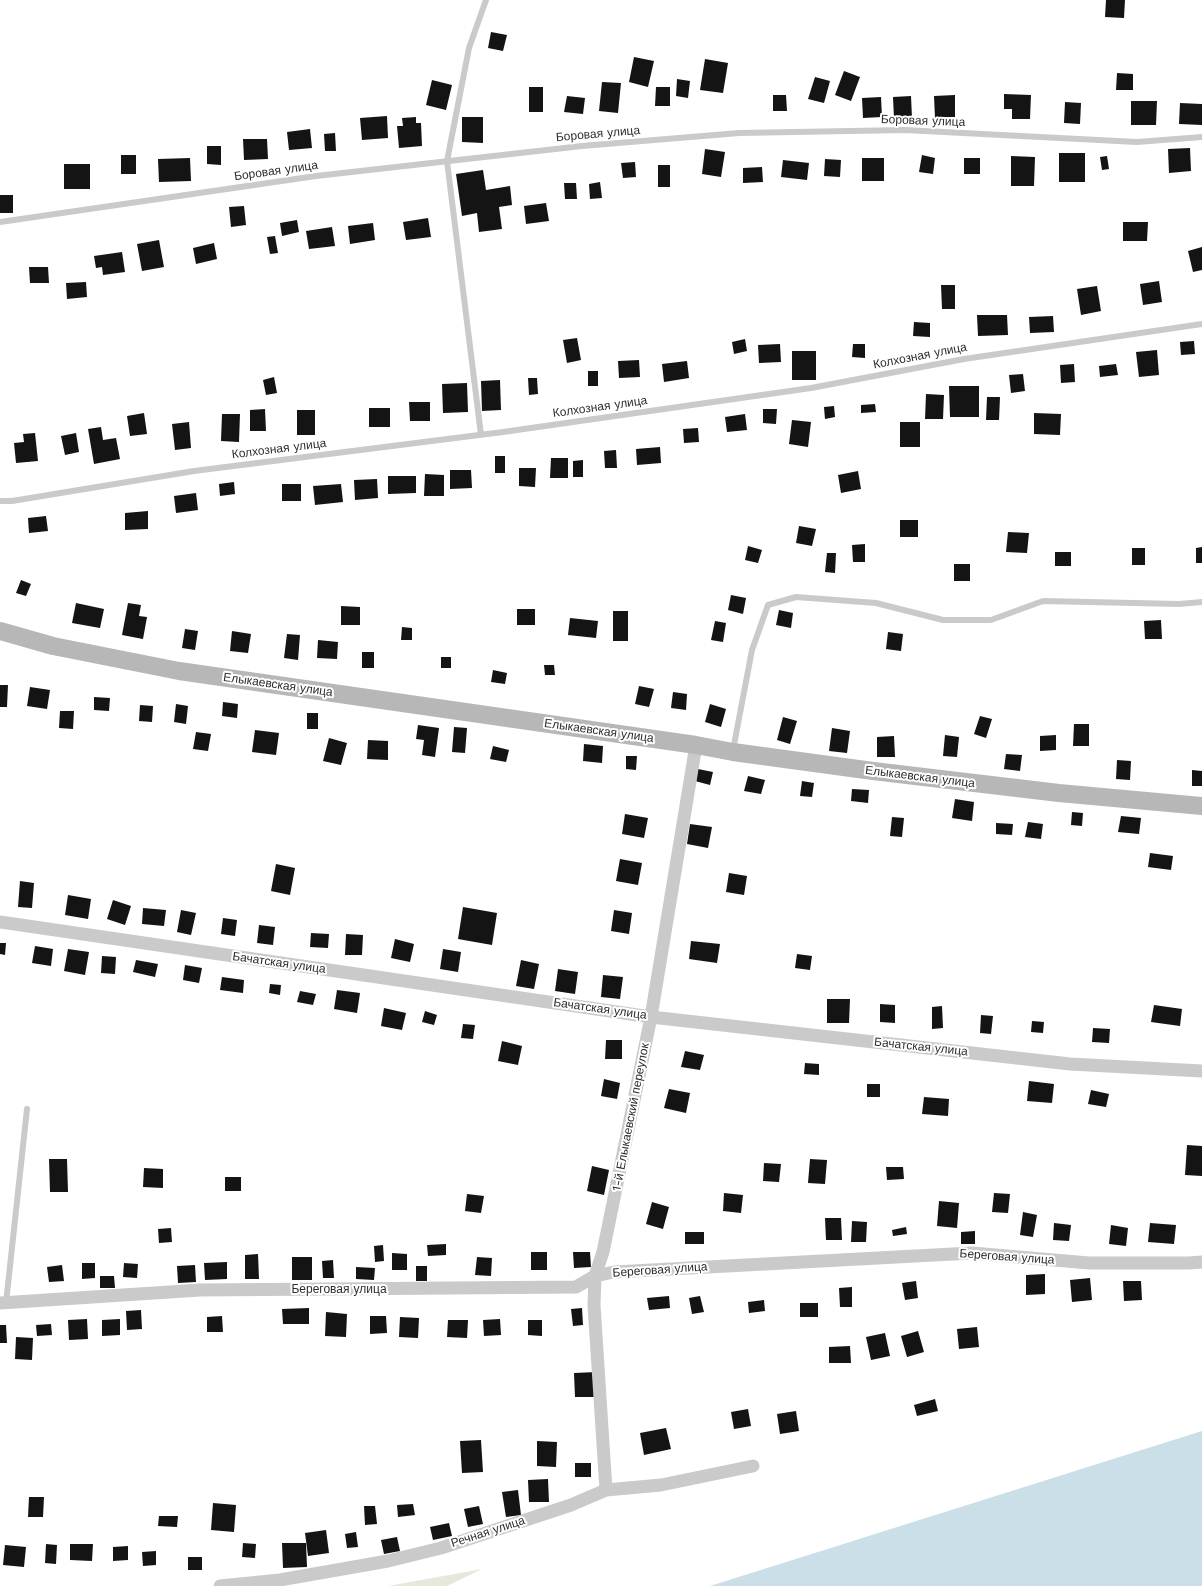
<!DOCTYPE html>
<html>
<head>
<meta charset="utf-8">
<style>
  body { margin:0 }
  canvas { display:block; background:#fff }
</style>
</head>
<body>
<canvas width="1202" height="1586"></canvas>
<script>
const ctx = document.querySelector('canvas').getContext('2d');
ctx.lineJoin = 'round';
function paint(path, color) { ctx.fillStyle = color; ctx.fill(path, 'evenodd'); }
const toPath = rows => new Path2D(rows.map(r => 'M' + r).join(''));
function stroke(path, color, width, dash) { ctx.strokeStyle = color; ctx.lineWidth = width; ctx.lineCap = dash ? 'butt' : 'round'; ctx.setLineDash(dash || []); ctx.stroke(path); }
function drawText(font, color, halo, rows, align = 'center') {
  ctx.font = font + ' "Work Sans",sans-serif'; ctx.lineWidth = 4; ctx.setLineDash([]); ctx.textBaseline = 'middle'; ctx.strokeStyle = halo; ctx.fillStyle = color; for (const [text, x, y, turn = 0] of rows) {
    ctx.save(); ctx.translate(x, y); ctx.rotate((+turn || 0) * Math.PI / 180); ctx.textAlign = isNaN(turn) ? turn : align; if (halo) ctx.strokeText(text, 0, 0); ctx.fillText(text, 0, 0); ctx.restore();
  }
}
paint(toPath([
  [482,1569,447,1586,388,1586]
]), '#e4e9dc');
paint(toPath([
  [1202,1431,1202,1586,710,1586]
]), '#cadfe7');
paint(toPath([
  [1106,0,1125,0,1124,18,1105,17],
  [491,32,507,35,503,51,488,48],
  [634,57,654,61,648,87,629,82],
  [705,59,728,63,723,93,700,90],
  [844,71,860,77,851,101,835,95],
  [1117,73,1133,74,1133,90,1116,90],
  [815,77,830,81,824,103,808,99],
  [677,79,690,81,688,98,676,96],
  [432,80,452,85,446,110,426,105],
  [602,82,621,83,618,113,599,111],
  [529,87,543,87,543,112,529,112],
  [656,87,670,87,670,106,655,106],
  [1004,94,1031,95,1030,119,1012,119,1012,109,1004,109],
  [773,95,786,95,787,111,773,111],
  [955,95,955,117,935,118,934,96],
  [567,96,585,98,583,114,564,112],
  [911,96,912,118,894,119,893,97],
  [881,97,882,117,863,118,862,98],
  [1131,101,1157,101,1156,125,1131,125],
  [1065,102,1081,103,1080,124,1064,123],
  [1180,103,1202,104,1202,125,1179,124],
  [387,116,388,138,362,140,360,118],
  [416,117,416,123,421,123,422,146,399,148,397,126,403,126,402,118],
  [462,117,483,117,483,143,462,142],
  [310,129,312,148,289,150,287,132],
  [335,133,336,151,325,151,324,134],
  [243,139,267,139,268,159,244,160],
  [207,146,221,146,221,165,207,164],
  [1190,148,1191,171,1169,173,1168,149],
  [705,149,725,152,721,177,702,174],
  [1059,153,1085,153,1085,182,1059,182],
  [121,155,136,155,136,174,121,174],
  [922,155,935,158,933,174,919,172],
  [1011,156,1035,157,1034,186,1011,186],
  [1107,156,1109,169,1102,170,1100,157],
  [190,158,191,181,159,182,158,159],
  [862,158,884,158,884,181,862,181],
  [964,158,980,158,980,174,964,174],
  [825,159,841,160,840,177,824,176],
  [783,160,809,163,807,180,781,177],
  [635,162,636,177,623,178,621,163],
  [64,164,90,164,90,189,64,189],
  [658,165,670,165,670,187,658,187],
  [762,167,763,182,743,183,743,168],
  [483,170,486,190,510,186,512,205,499,207,502,229,479,232,477,213,462,216,456,174],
  [600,182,602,198,590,199,589,184],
  [564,183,576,183,577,199,565,199],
  [0,195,13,195,13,213,0,213],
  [546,203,549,221,526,224,524,206],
  [244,206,246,225,231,227,229,207],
  [428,218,431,237,406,240,403,222],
  [297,220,299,232,282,236,280,223],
  [1123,222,1148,222,1147,241,1123,241],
  [373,223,375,240,350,244,348,226],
  [332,227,335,246,309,249,306,231],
  [275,236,278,253,270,254,267,237],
  [159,240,164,267,142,271,137,244],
  [214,243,217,259,196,264,193,248],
  [1202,247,1202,270,1193,272,1188,251],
  [122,252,125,272,103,275,102,267,96,268,94,256],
  [29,267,48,267,49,283,30,283],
  [1159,281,1162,302,1143,305,1140,284],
  [86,282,87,297,67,299,66,283],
  [941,285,955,285,955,309,942,309],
  [1097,286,1101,311,1081,315,1077,289],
  [977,315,1007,315,1008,335,978,336],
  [1053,316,1054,332,1030,333,1029,317],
  [914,322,930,323,930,337,913,336],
  [577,338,581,360,567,363,563,340],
  [745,339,747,351,734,354,732,342],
  [1194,341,1195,354,1181,355,1180,342],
  [780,344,781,362,759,363,758,345],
  [853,344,865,344,865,358,852,357],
  [1157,350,1159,375,1139,377,1136,352],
  [792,351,816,351,816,380,792,380],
  [639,360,640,377,619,378,618,361],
  [687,361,689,378,664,382,662,364],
  [1074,364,1075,382,1061,383,1060,365],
  [1116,364,1118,375,1100,377,1099,366],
  [588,371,598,371,598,386,588,386],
  [1023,374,1025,391,1011,393,1009,375],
  [274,377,277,393,266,395,263,380],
  [528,378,537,378,538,394,529,395],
  [500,380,501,410,482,411,481,381],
  [467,383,468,412,443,413,442,384],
  [949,386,979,386,979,417,950,417],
  [926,394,944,395,943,419,925,419],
  [987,397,1000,397,999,420,986,420],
  [409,402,430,402,430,421,410,421],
  [875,404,876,412,861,413,861,405],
  [834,406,835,417,825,419,824,407],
  [369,408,390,408,390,427,369,427],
  [265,409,266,431,250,431,250,410],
  [763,409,777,409,776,424,763,423],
  [297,410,315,410,315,435,297,435],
  [144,413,147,434,130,436,127,416],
  [1034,413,1061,414,1060,435,1034,434],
  [222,414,240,414,239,442,221,441],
  [745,414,747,430,727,432,725,417],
  [792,420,811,422,808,447,789,444],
  [189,422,191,448,175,450,172,424],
  [900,422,920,422,920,447,900,447],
  [101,427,103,440,116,438,120,459,94,464,88,429],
  [698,428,699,442,684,443,683,429],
  [35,433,38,461,16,463,14,443,24,442,23,434],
  [76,433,79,452,65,455,61,436],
  [660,447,661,463,637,465,636,449],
  [616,450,617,468,605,468,604,451],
  [495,456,505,456,505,473,495,473],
  [551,458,568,458,568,478,550,478],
  [583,460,583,477,573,477,573,461],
  [519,468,536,468,535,487,519,486],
  [450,470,471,470,472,488,450,489],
  [858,471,861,489,841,493,838,475],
  [425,474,444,475,444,496,424,496],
  [388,476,416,476,416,493,388,494],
  [377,479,378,498,355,500,354,480],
  [234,482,235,494,220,496,219,484],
  [282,484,301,484,301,501,282,501],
  [341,484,343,502,315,505,313,486],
  [196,493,198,510,176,513,174,496],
  [148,511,148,529,125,530,125,513],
  [46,516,48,531,29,533,28,518],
  [900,520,918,520,918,537,900,537],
  [799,526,816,529,812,546,796,543],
  [1008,532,1029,533,1027,553,1006,552],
  [865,544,865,562,853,562,852,545],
  [748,546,762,550,758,563,745,560],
  [1202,547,1202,563,1196,563,1196,548],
  [1132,548,1145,548,1145,565,1132,565],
  [1055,552,1071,552,1071,566,1055,566],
  [827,553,836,553,835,573,825,572],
  [954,564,970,564,970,581,954,581],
  [21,580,31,584,26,596,16,593],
  [731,595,746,598,743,614,728,610],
  [76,603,104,609,100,628,72,623],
  [128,603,141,605,139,616,147,617,143,639,122,635],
  [341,606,360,607,360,625,341,625],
  [517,609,535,609,535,625,517,625],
  [779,610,793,613,791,628,776,625],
  [613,611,628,611,628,641,613,641],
  [570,618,598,621,596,638,568,635],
  [1161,620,1162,639,1145,639,1144,621],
  [715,621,726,623,723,642,711,640],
  [402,627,412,628,412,640,401,640],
  [185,629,198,631,195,650,182,648],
  [232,631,251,634,248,653,230,651],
  [888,632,903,634,901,651,886,649],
  [287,634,300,635,298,660,284,658],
  [318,640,338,642,337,659,317,658],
  [362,652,374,652,374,668,362,668],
  [441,657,451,657,451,668,441,668],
  [544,665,554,665,555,675,545,675],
  [493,670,507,673,505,684,491,682],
  [0,685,8,685,7,707,0,707],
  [639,686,654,689,649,707,635,704],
  [30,687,50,690,47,709,27,706],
  [673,692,687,694,686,710,671,708],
  [94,697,110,698,109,711,94,710],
  [223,702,238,704,237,718,222,716],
  [176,704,188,706,186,724,174,722],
  [710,704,726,709,721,727,705,722],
  [140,705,153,706,152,722,139,721],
  [60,711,74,711,73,729,59,728],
  [307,713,318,713,318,729,307,729],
  [980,716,992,719,986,738,974,734],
  [783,717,797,721,790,744,777,740],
  [1074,724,1089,724,1089,746,1073,746],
  [418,725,439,728,435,757,422,755,424,740,416,739],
  [454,727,467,728,465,753,452,752],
  [832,728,850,731,847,753,829,751],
  [255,730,279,733,276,755,252,752],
  [196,732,211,734,208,751,193,749],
  [945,735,959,737,957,757,943,756],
  [1056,735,1056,750,1040,751,1040,736],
  [894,736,895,757,877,757,877,737],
  [329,738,347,743,341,765,323,761],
  [368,740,388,741,388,760,367,759],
  [584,744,603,746,602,763,583,761],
  [493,746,509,750,506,762,490,759],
  [1006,754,1022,755,1020,771,1004,769],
  [626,756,637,756,636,770,626,769],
  [1117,760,1131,761,1130,780,1116,779],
  [698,769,713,772,710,785,695,781],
  [1192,770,1202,771,1202,786,1192,786],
  [748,776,765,780,761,794,744,791],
  [802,781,814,783,812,797,800,796],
  [852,789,869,790,868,803,851,801],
  [955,799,974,802,972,821,952,818],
  [1072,812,1083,813,1082,826,1071,825],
  [625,814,648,818,644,838,622,834],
  [1121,816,1141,818,1139,834,1118,832],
  [892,817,904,818,902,837,890,836],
  [1028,822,1043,824,1041,839,1025,837],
  [996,823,1013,824,1012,835,996,834],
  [690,824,712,827,708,848,687,844],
  [1150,853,1173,856,1171,870,1148,867],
  [620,859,642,863,638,885,616,881],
  [276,864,295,868,290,895,271,891],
  [729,873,747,876,744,895,726,892],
  [20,881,34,883,32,908,18,907],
  [68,895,91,899,88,919,65,915],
  [113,900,131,906,125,925,107,919],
  [463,907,497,913,492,945,458,939],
  [143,908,166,910,164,926,142,924],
  [181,910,196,913,191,935,177,932],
  [614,910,632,913,629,934,611,931],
  [223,918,237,920,235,936,221,934],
  [259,925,275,927,273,945,257,943],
  [311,933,329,934,328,948,310,947],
  [346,934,363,935,362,955,345,955],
  [395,939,414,944,410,962,391,958],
  [691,941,720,944,717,963,689,959],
  [0,943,6,943,5,955,0,954],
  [35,946,53,949,51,966,32,963],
  [68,949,89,952,85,975,64,971],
  [443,949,461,952,458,972,440,969],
  [797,954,812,956,810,970,795,968],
  [102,956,116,957,115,974,101,973],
  [136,960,158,964,155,977,133,972],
  [521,960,539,964,534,989,516,986],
  [185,965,202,968,199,983,183,980],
  [558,969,578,972,575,994,555,991],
  [603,975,623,977,620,999,601,997],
  [222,977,244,980,243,993,220,990],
  [270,984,281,985,280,995,269,993],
  [337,990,360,993,357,1013,334,1009],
  [300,991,316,994,313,1005,297,1002],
  [827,999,850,999,849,1023,827,1023],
  [880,1004,895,1005,895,1023,880,1022],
  [1154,1005,1182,1009,1180,1026,1151,1022],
  [942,1006,943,1028,932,1029,932,1007],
  [384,1008,406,1013,402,1030,381,1026],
  [425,1011,437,1015,434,1025,422,1022],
  [981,1015,993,1016,991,1034,980,1033],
  [1032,1021,1044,1022,1043,1033,1031,1032],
  [463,1024,475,1025,473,1039,461,1038],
  [1093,1028,1110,1029,1109,1043,1092,1042],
  [606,1040,622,1040,622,1059,605,1059],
  [502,1041,522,1046,518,1065,498,1061],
  [685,1051,704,1055,700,1070,681,1067],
  [805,1063,819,1064,819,1075,804,1074],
  [604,1079,620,1083,617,1099,601,1096],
  [1029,1081,1054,1084,1052,1103,1027,1101],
  [867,1084,880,1084,880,1097,867,1097],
  [669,1089,690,1093,686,1113,664,1108],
  [1091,1090,1109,1094,1106,1107,1088,1104],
  [924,1097,949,1099,948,1116,922,1114],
  [1187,1145,1202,1146,1202,1176,1185,1175],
  [49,1159,67,1159,68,1192,50,1192],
  [810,1159,827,1160,825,1184,808,1183],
  [764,1163,781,1164,779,1182,763,1181],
  [592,1166,609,1170,604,1195,587,1191],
  [886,1167,903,1167,904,1179,887,1180],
  [144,1168,163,1169,163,1188,143,1187],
  [225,1177,241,1177,241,1191,225,1191],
  [724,1193,743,1195,741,1213,723,1211],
  [994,1193,1010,1194,1008,1213,992,1212],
  [467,1194,484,1196,481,1213,465,1211],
  [939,1201,959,1203,957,1228,937,1226],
  [652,1202,669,1207,663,1229,646,1224],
  [1023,1212,1037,1215,1033,1237,1020,1235],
  [825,1218,841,1218,842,1240,826,1240],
  [852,1221,867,1222,866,1242,851,1242],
  [1054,1223,1071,1225,1069,1241,1053,1240],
  [1150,1223,1176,1225,1174,1244,1148,1242],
  [1111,1225,1128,1228,1126,1246,1109,1244],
  [906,1227,907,1234,893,1236,892,1230],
  [171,1228,172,1242,159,1243,158,1229],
  [975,1231,975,1244,961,1244,961,1232],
  [685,1232,704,1232,704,1244,685,1244],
  [446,1244,446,1255,428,1256,427,1245],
  [383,1245,384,1261,375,1262,374,1246],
  [531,1252,547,1252,547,1270,531,1270],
  [573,1252,590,1252,591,1267,574,1268],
  [392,1253,407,1254,407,1270,392,1270],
  [258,1254,259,1279,245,1279,245,1255],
  [292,1257,312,1257,312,1280,292,1280],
  [477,1257,492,1258,491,1276,475,1275],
  [333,1260,334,1278,323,1278,322,1261],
  [227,1262,227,1279,205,1280,204,1263],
  [82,1263,95,1263,95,1278,82,1279],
  [124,1263,138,1264,137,1278,123,1277],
  [62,1265,64,1281,49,1282,47,1267],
  [195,1265,196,1282,178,1283,177,1266],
  [416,1266,427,1266,427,1281,416,1281],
  [356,1267,375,1268,374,1280,356,1279],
  [1045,1274,1045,1294,1026,1295,1026,1275],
  [100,1276,114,1276,115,1288,100,1288],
  [1090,1278,1092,1300,1072,1302,1070,1280],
  [916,1281,918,1298,905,1300,902,1283],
  [1123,1281,1141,1281,1142,1300,1124,1301],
  [852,1287,852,1307,840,1307,839,1288],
  [669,1296,670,1308,649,1310,647,1298],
  [700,1296,704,1312,692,1314,689,1298],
  [764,1300,765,1311,749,1313,748,1302],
  [800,1303,818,1303,818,1317,800,1317],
  [309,1308,309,1324,283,1324,282,1309],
  [582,1308,583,1325,573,1326,571,1309],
  [141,1310,142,1329,127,1330,126,1311],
  [326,1312,347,1314,346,1337,325,1336],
  [222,1316,223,1332,207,1332,207,1317],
  [370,1316,386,1316,387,1333,370,1334],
  [400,1317,419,1318,418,1338,399,1337],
  [87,1319,88,1339,69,1340,68,1320],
  [120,1319,120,1335,102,1336,102,1320],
  [500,1319,501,1335,484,1336,483,1320],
  [448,1320,468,1320,467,1338,447,1337],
  [528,1320,542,1320,542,1336,528,1335],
  [51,1324,52,1335,37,1336,36,1325],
  [0,1325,6,1325,7,1343,0,1343],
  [977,1327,979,1347,959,1349,957,1329],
  [918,1331,924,1352,907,1357,901,1336],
  [885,1333,890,1356,871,1360,866,1337],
  [16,1337,33,1338,32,1360,15,1359],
  [850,1346,851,1363,829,1363,829,1347],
  [597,1372,597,1397,575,1397,574,1373],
  [935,1399,938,1411,917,1416,914,1405],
  [748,1409,751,1426,734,1429,731,1412],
  [796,1411,799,1431,780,1434,777,1414],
  [666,1428,671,1449,644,1455,640,1433],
  [481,1440,483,1472,462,1473,460,1441],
  [537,1441,557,1442,556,1467,537,1466],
  [575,1463,591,1463,591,1477,575,1477],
  [548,1479,549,1502,529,1502,528,1480],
  [518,1490,521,1515,506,1517,502,1492],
  [29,1497,44,1497,43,1517,28,1517],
  [213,1503,236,1505,234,1532,211,1530],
  [413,1504,415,1515,398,1517,397,1505],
  [364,1506,375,1506,377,1524,365,1525],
  [479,1506,483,1524,468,1527,464,1509],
  [159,1516,178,1516,177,1527,158,1526],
  [449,1523,452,1536,433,1540,430,1527],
  [326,1530,329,1553,308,1556,305,1533],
  [356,1532,358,1547,347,1548,345,1534],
  [397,1537,400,1551,384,1554,381,1540],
  [243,1543,256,1544,255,1558,242,1557],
  [282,1543,306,1543,307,1567,283,1568],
  [46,1544,57,1545,56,1564,45,1563],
  [70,1544,93,1544,92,1561,70,1560],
  [5,1545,26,1547,24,1567,3,1565],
  [128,1546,128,1560,113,1561,113,1547],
  [156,1551,156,1565,143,1566,142,1552],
  [188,1557,202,1557,202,1570,188,1570]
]), '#141414');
stroke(toPath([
  [0,222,316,176,582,146,739,133,905,130,1137,142,1202,137],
  [481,435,447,161,469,48,486,0],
  [0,501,12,501,194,471,503,432,811,388,964,359,1202,324],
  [733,750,752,650,768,605,796,597,876,603,943,620,991,620,1043,601,1179,604,1202,602],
  [6,1303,27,1109]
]), '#cacaca', 6);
stroke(toPath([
  [0,922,651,1017,1070,1064,1202,1071],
  [0,1303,200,1290,576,1287,595,1276,614,1272,972,1253,1089,1263,1189,1263,1202,1262],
  [606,1490,594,1305,595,1276,603,1252,651,1017,696,745],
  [220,1586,280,1580,388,1561,441,1548,571,1505,606,1490,661,1485,753,1466]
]), '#cacaca', 13);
stroke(toPath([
  [0,631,53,646,179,671,696,745,733,752,873,771,1059,793,1202,806]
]), '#b7b7b7', 18);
drawText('12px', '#2d2d2d', '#fff', [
  ["Боровая улица",923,121,2],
  ["Боровая улица",598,134,-5],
  ["Боровая улица",276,171,-8],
  ["Колхозная улица",920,356,-11],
  ["Колхозная улица",600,407,-8],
  ["Колхозная улица",279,449,-7],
  ["Елыкаевская улица",278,685,8],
  ["Елыкаевская улица",599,731,8],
  ["Елыкаевская улица",920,777,7],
  ["Бачатская улица",279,963,8],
  ["Бачатская улица",600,1009,8],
  ["Бачатская улица",921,1047,6],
  ["1-й Елыкаевский переулок",631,1117,-79],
  ["Береговая улица",1007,1257,4],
  ["Береговая улица",660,1270,-4],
  ["Береговая улица",339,1289],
  ["Речная улица",488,1532,-18]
]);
</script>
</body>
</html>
